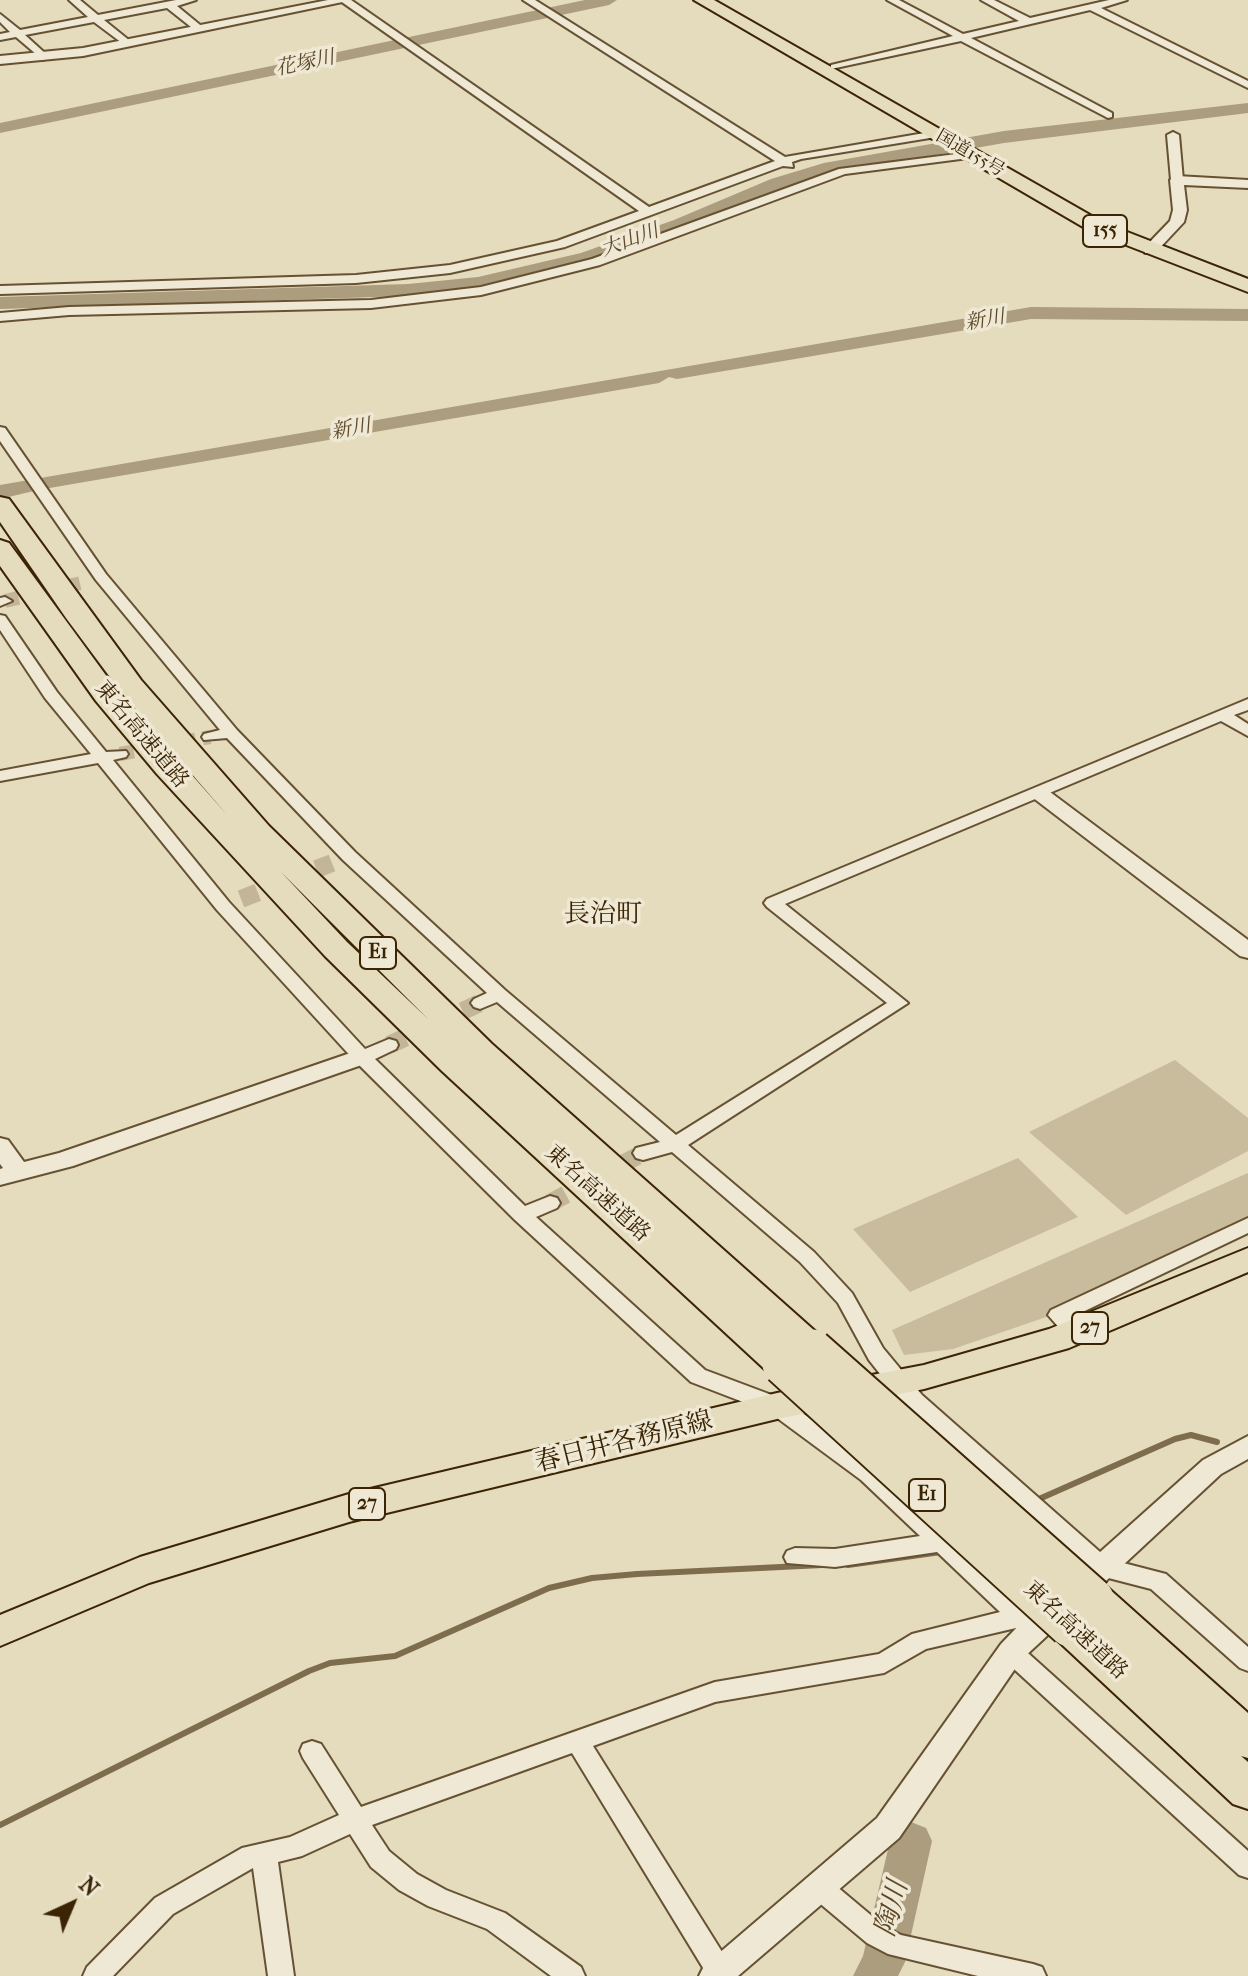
<!DOCTYPE html>
<html>
<head>
<meta charset="utf-8">
<style>
  body { margin:0 }
  #map { position:relative; width:1248px; height:1976px; overflow:hidden; background:#e5dbbd; font-family:"IM FELL French Canon",serif }
  canvas { display:block }
  .north { position:absolute; left:32px; top:1864px; width:80px; height:80px; -webkit-text-stroke:6px #eee8d4; paint-order:stroke; rotate:44deg; font-size:22px; font-weight:700; line-height:32px; text-align:center; color:#3b2403 }
  .north::after { content:''; display:block; margin:auto; width:28px; height:36px; background:#3b2403; clip-path:polygon(50% 0,100% 100%,50% 72%,0 100%) }
</style>
</head>
<body>
<div id="map">
<canvas width="1248" height="1976"></canvas>
<div class="north">N</div>
</div>
<script>
const ctx = document.querySelector('canvas').getContext('2d');
ctx.lineJoin = 'round';
function paint(path, color) { ctx.fillStyle = color; ctx.fill(path, 'evenodd'); }
const toPath = rows => new Path2D(rows.map(r => 'M' + r).join(''));
function stroke(path, color, width, dash) { ctx.strokeStyle = color; ctx.lineWidth = width; ctx.lineCap = dash ? 'butt' : 'round'; ctx.setLineDash(dash || []); ctx.stroke(path); }
function drawText(font, color, halo, rows, align = 'center') {
  ctx.font = font + ' "IM FELL French Canon","Noto Serif JP",serif'; ctx.lineWidth = 7; ctx.setLineDash([]); ctx.textBaseline = 'middle'; ctx.strokeStyle = halo; ctx.fillStyle = color; for (const [text, x, y, turn = 0] of rows) {
    ctx.save(); ctx.translate(x, y); ctx.rotate((+turn || 0) * Math.PI / 180); ctx.textAlign = isNaN(turn) ? turn : align; if (halo) ctx.strokeText(text, 0, 0); ctx.fillText(text, 0, 0); ctx.restore();
  }
}
paint(toPath([
  [1175,1060,1248,1118,1248,1151,1126,1215,1029,1132],
  [1018,1158,1078,1217,910,1292,853,1229],
  [1248,1173,1248,1222,1055,1314,953,1349,904,1355,892,1330]
]), '#c8bc9d');
stroke(toPath([
  [1039,1499,1175,1439,1191,1435,1217,1442],
  [848,1565,941,1552],
  [0,1825,309,1671,330,1663,395,1656,549,1588,592,1578,637,1574,822,1565]
]), '#7e6d4d', 6);
paint(toPath([
  [585,0,617,0,609,5,0,133,0,123,585,0],
  [1248,103,1248,113,1004,143,827,174,785,187,688,228,594,262,478,289,408,296,0,309,0,297,408,284,478,277,581,253,674,220,771,179,824,163,1004,131,1248,103],
  [1031,307,1248,309,1248,321,1031,319,677,379,669,377,659,383,38,490,0,499,0,485,1031,307],
  [911,1822,926,1828,932,1841,905,1962,898,1976,853,1976,863,1956,890,1841,896,1828,911,1822]
]), '#ab9d7e');
stroke(toPath([
  [5,601,85,582],
  [120,754,210,737]
]), '#c3b698', 14, [14, 7]);
stroke(toPath([
  [241,899,332,863],
  [389,1045,480,1003],
  [550,1203,643,1153]
]), '#c3b698', 18, [18, 9]);
const minor = toPath([
  [69,0,80,0,98,15,176,0,196,0,177,6,205,29,196,31,167,8,104,20,130,41,130,45,126,46,94,22,25,35,47,55,48,57,43,60,16,37,0,40,0,34,10,32,0,22,0,14,20,30,88,17,69,0],
  [339,0,351,0,649,207,775,161,523,0,535,0,785,157,936,131,942,134,936,137,801,159,792,162,793,167,783,166,565,247,450,273,356,283,0,294,0,286,356,275,450,265,557,241,639,211,339,0],
  [887,0,899,0,963,34,1019,21,981,0,994,0,1030,18,1109,0,1127,0,1101,8,1248,81,1248,88,1090,10,971,38,1112,113,1112,117,1108,118,961,41,831,69,831,65,953,36,887,0],
  [1173,132,1179,135,1183,180,1177,183,1171,180,1167,135,1173,132],
  [972,152,978,155,976,157,845,174,600,265,481,295,371,308,69,315,0,321,0,313,69,307,371,300,481,287,592,259,839,169,972,152],
  [0,427,5,428,106,574,237,730,355,852,505,990,676,1135,887,1003,767,907,764,903,767,899,1248,699,1248,710,1234,715,1248,724,1248,736,1221,721,785,904,908,1003,688,1145,814,1252,852,1293,883,1348,922,1395,1108,1559,1166,1574,1248,1647,1248,1671,1240,1668,1151,1589,1093,1574,906,1407,869,1360,838,1303,800,1262,672,1152,643,1160,636,1158,633,1153,636,1148,660,1142,497,1002,480,1009,474,1007,471,1003,474,999,487,993,343,860,227,738,204,740,202,737,204,734,220,730,96,580,0,441,0,427],
  [5,597,12,601,0,606,0,598,5,597],
  [0,615,5,616,57,692,106,752,126,751,128,754,126,757,113,760,229,902,365,1049,389,1039,396,1041,398,1045,396,1049,375,1059,525,1206,550,1196,557,1198,560,1203,557,1208,536,1217,705,1370,785,1400,877,1468,1041,1622,1045,1629,1041,1636,1033,1639,1016,1628,926,1649,884,1673,715,1702,593,1746,729,1963,733,1972,731,1976,708,1976,572,1753,372,1825,389,1851,417,1874,446,1890,505,1913,581,1967,585,1976,551,1976,487,1929,428,1906,399,1890,371,1867,350,1834,302,1856,278,1862,294,1976,268,1976,253,1868,173,1914,113,1976,83,1976,87,1967,155,1898,242,1848,290,1837,339,1815,303,1758,300,1751,303,1744,312,1741,321,1744,361,1807,715,1682,879,1654,912,1634,1000,1612,937,1552,835,1567,787,1563,784,1557,787,1551,795,1548,835,1549,920,1536,861,1480,769,1412,691,1382,515,1220,355,1061,217,910,98,763,0,781,0,771,91,754,45,698,0,630,0,615],
  [1248,1218,1248,1233,1072,1317,1085,1333,1082,1338,1075,1341,1068,1338,1048,1315,1051,1310,1248,1218],
  [1011,1642,1019,1645,1248,1851,1248,1878,1239,1875,1003,1659,999,1652,1003,1645,1011,1642],
  [820,1877,829,1880,885,1927,901,1935,1033,1964,1042,1967,1046,1976,978,1976,888,1954,867,1943,811,1896,807,1888,811,1880,820,1877]
]);
const tertiary = toPath([
  [328,0,352,0,83,56,0,64,0,56,83,48,328,0],
  [1177,176,1248,180,1248,188,1184,185,1187,210,1184,222,1155,253,1145,253,1145,247,1170,221,1173,210,1170,180,1177,176],
  [1039,787,1046,789,1248,940,1248,958,1240,956,1032,797,1029,793,1039,787],
  [362,1049,370,1052,373,1057,370,1062,73,1166,0,1185,0,1169,3,1168,0,1164,0,1138,8,1140,24,1162,59,1153,362,1049],
  [1248,1436,1248,1459,1221,1474,1021,1660,899,1838,738,1976,699,1976,704,1966,877,1818,1001,1644,1023,1621,1203,1460,1248,1436]
]);
const primary = toPath([
  [1248,1248,1248,1272,1069,1348,924,1389,777,1419,349,1522,149,1583,0,1646,0,1615,140,1557,349,1494,777,1393,924,1365,1049,1329,1248,1248]
]);
const trunk = toPath([
  [694,0,714,0,1104,223,1248,279,1248,292,1090,231,694,0]
]);
const motorway = toPath([
  [0,497,9,499,141,680,269,826,492,1044,825,1340,831,1350,825,1360,812,1364,800,1360,802,1364,796,1374,783,1378,770,1374,442,1071,325,956,157,774,96,701,0,566,0,540,9,543,116,689,228,816,121,692,66,618,0,522,0,497],
  [281,872,428,1019,347,942,281,872],
  [1093,1582,1107,1587,1248,1713,1248,1758,1241,1756,1248,1762,1248,1809,1233,1804,1055,1638,1049,1626,1055,1614,1070,1609,1080,1612,1073,1599,1079,1587,1093,1582]
]);
stroke(minor, '#665232', 4);
stroke(tertiary, '#665232', 4);
stroke(primary, '#3b2403', 4);
stroke(trunk, '#3b2403', 4);
stroke(motorway, '#3b2403', 4);
paint(minor, '#eee8d4');
paint(tertiary, '#eee8d4');
paint(primary, '#e5dbbd');
paint(trunk, '#e5dbbd');
paint(motorway, '#e5dbbd');
const motorwayBridge = toPath([
  [812,1350,1093,1599],
  [783,1364,1070,1626]
]);
stroke(motorwayBridge, '#3b2403', 45, []);
stroke(motorwayBridge, '#e5dbbd', 41);
drawText('18px', '#3b2403', '#eee8d4', [
  ["国道155号",970,154,30]
]);
drawText('italic 20px', '#5d4828', '#eee8d4', [
  ["花塚川",305,64,-12],
  ["大山川",630,241,-20],
  ["新川",985,321,-10],
  ["新川",351,430,-10]
]);
for (const [x, y, w] of [
  [1105,231,44],
  [378,953,36],
  [1090,1328,36],
  [927,1495,36],
  [367,1504,36]
]) { const box = new Path2D(); box.roundRect(x - w / 2, y - 16, w, 32, 6); ctx.fillStyle = '#eee8d4'; ctx.fill(box); stroke(box, '#3b2403', 2); }
drawText('bold 20px', '#3b2403', null, [
  ["155",1105,231],
  ["E1",378,953],
  ["27",1090,1328],
  ["E1",927,1495],
  ["27",367,1504]
]);
drawText('22px', '#3b2403', '#eee8d4', [
  ["東名高速道路",141,735,50],
  ["東名高速道路",597,1194,42],
  ["東名高速道路",1075,1631,43]
]);
drawText('26px', '#3b2403', '#eee8d4', [
  ["長治町",603,916]
]);
drawText('26px', '#3b2403', '#eee8d4', [
  ["春日井各務原線",624,1443,-14]
]);
drawText('italic 28px', '#5d4828', '#eee8d4', [
  ["陶川",893,1909,-75]
]);
</script>
</body>
</html>
